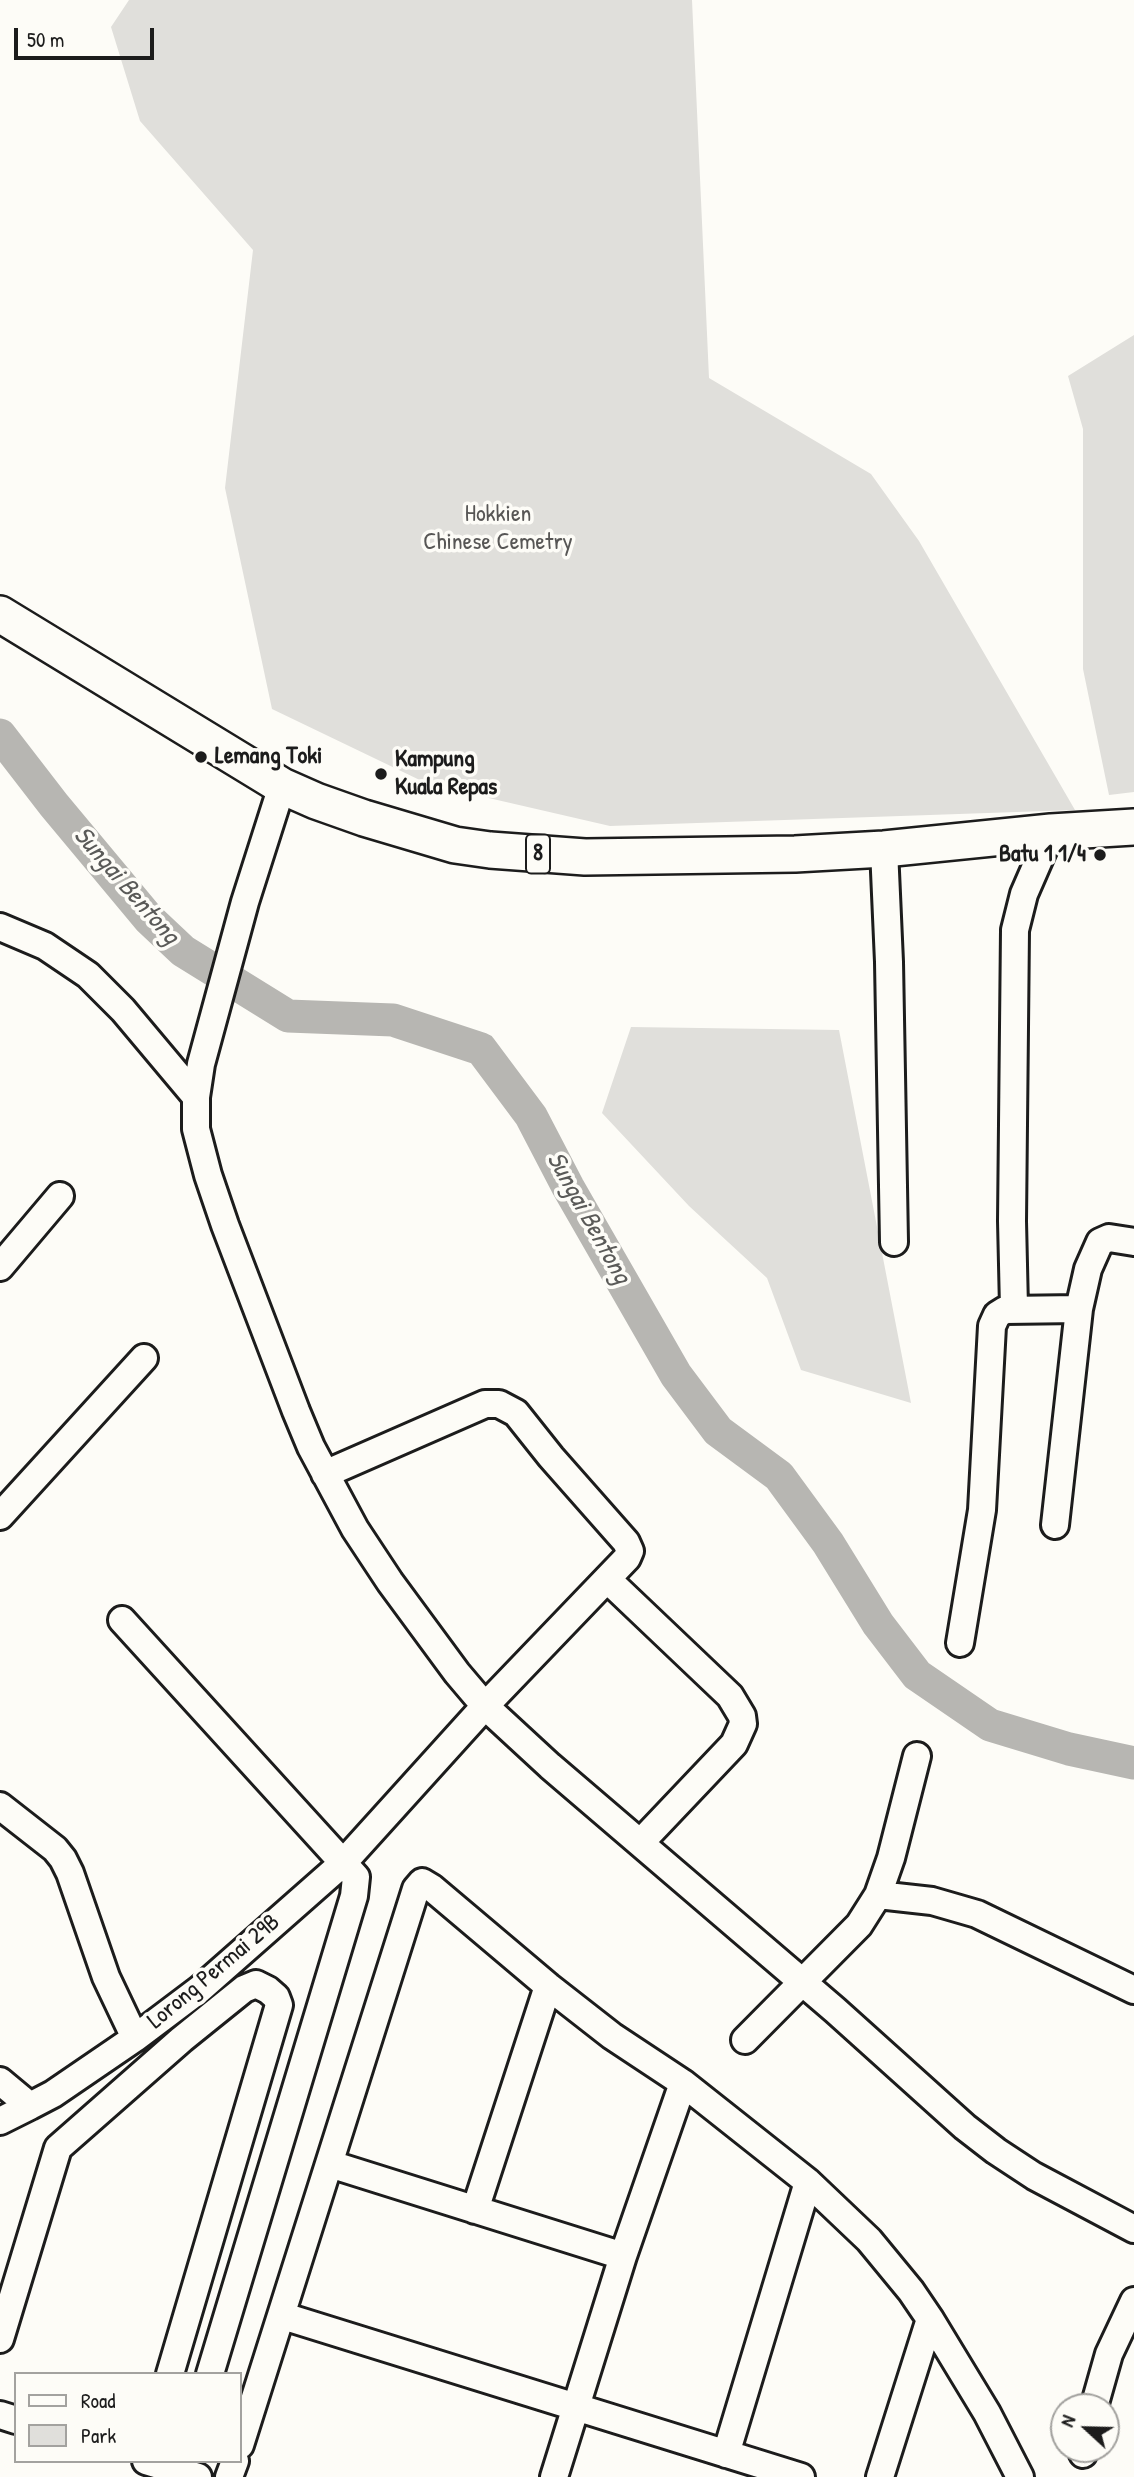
<!DOCTYPE html>
<html>
<head>
<meta charset="utf-8">
<style>
  body { margin:0 }
  #map { position:relative; width:1134px; height:2477px; overflow:hidden; background:#fdfcf7; font-family:"Patrick Hand",sans-serif }
  canvas { display:block }
  .legend { position:absolute; left:14px; top:2372px; width:228px; height:91px; box-sizing:border-box; background:#fdfcf7; border:2px solid #a3a29f; margin:0; padding:9px 12px; list-style:none; font-size:21px; color:#1c1c1c }
  .legend li { display:flex; align-items:center; gap:14px; height:35px }
  .legend b { width:35px; border:2px solid #a3a29f }
  .north { position:absolute; left:1050px; top:2393px; width:70px; height:70px; box-sizing:border-box; background:#fdfcf7; border:2px solid #a3a29f; border-radius:50%; rotate:292deg; font-size:19px; font-weight:700; line-height:28px; text-align:center; color:#1c1c1c }
  .north::after { content:''; display:block; margin:auto; width:24px; height:32px; background:#1c1c1c; clip-path:polygon(50% 0,100% 100%,50% 72%,0 100%) }
  .scale { position:absolute; left:14px; top:28px; width:140px; height:32px; box-sizing:border-box; border:4px solid #1c1c1c; border-top:0; padding-left:9px; font-size:21px; line-height:24px; white-space:nowrap; color:#1c1c1c; -webkit-text-stroke:5px #fdfcf7; paint-order:stroke }
</style>
</head>
<body>
<div id="map">
<canvas width="1134" height="2477"></canvas>
<ul class="legend">
<li><b style="height:9px;background:#fdfcf7"></b>Road</li>
<li><b style="height:19px;background:#e0dfdb"></b>Park</li>
</ul>
<div class="north">N</div>
<div class="scale">50 m</div>
</div>
<script>
const ctx = document.querySelector('canvas').getContext('2d');
ctx.lineJoin = 'round';
function paint(path, color) { ctx.fillStyle = color; ctx.fill(path, 'evenodd'); }
const toPath = rows => new Path2D(rows.map(r => 'M' + r).join(''));
function stroke(path, color, width, dash) { ctx.strokeStyle = color; ctx.lineWidth = width; ctx.lineCap = dash ? 'butt' : 'round'; ctx.setLineDash(dash || []); ctx.stroke(path); }
function drawText(font, color, halo, rows, align = 'center') {
  ctx.font = font + ' "Patrick Hand",sans-serif'; ctx.lineWidth = 7; ctx.setLineDash([]); ctx.textBaseline = 'middle'; ctx.strokeStyle = halo; ctx.fillStyle = color; for (const [text, x, y, turn = 0] of rows) {
    ctx.save(); ctx.translate(x, y); ctx.rotate((+turn || 0) * Math.PI / 180); ctx.textAlign = isNaN(turn) ? turn : align; if (halo) ctx.strokeText(text, 0, 0); ctx.fillText(text, 0, 0); ctx.restore();
  }
}
paint(toPath([
  [129,0,692,0,709,378,871,474,919,541,1075,810,610,826,428,784,272,709,225,488,253,250,140,121,111,27],
  [1134,335,1134,792,1109,795,1083,669,1083,429,1068,376],
  [631,1027,839,1030,911,1403,801,1370,767,1278,689,1206,602,1113]
]), '#e0dfdb');
stroke(toPath([
  [0,735,54,805,149,919,183,951,288,1016,393,1020,481,1049,531,1116,568,1187,676,1375,718,1431,779,1476,828,1543,878,1624,917,1675,990,1725,1069,1749,1134,1763]
]), '#b7b6b2', 33);
const minor = toPath([
  [282,786,245,902,201,1064,196,1097,196,1129,208,1175,225,1225,296,1411,311,1447,355,1529,390,1582,457,1673,485,1706,550,1766,835,2010,965,2127,996,2151,1034,2176,1134,2229],
  [884,849,889,962,894,1242],
  [0,927,45,946,88,975,123,1010,196,1097],
  [0,1267,60,1196],
  [1014,1308,1012,1221,1015,930,1024,894,1051,832],
  [0,1516,144,1358],
  [1055,1525,1079,1309,1088,1269,1100,1242,1109,1238,1134,1242],
  [607,1579,730,1696,742,1716,743,1724,734,1744,641,1842],
  [122,1620,356,1877,354,1896,210,2374],
  [960,1643,982,1510,992,1326,997,1315,1005,1310,1079,1309],
  [0,1806,55,1849,63,1859,70,1873,106,1977,135,2038,200,1989,343,1863,485,1706,627,1558,630,1551,626,1542,551,1457,516,1413,499,1404,485,1404,325,1474],
  [878,1895,891,1858,917,1756],
  [745,2040,859,1925,878,1895,932,1901,977,1914,1134,1990],
  [0,2081,30,2106,53,2094,135,2038],
  [0,2121,30,2106],
  [330,2164,623,2256],
  [475,2210,548,1986],
  [283,2316,801,2477],
  [0,2339,58,2148,182,2039,244,1989,256,1984,268,1990,276,1997,279,2005,170,2374],
  [1094,2407,1109,2354,1134,2301],
  [0,2415,16,2420],
  [240,2445,416,1889,422,1882,432,1888,548,1986,612,2036,683,2083,808,2182,869,2240,911,2291,930,2319,987,2413,1020,2477],
  [726,2454,808,2182],
  [1083,2454,1084,2449],
  [146,2461,198,2477],
  [229,2477,235,2461],
  [554,2477,623,2256,683,2083],
  [880,2477,930,2319]
]);
const major = toPath([
  [0,614,282,786,316,801,364,818,455,845,490,850,585,857,795,854,884,849,1051,832,1134,827]
]);
stroke(minor, '#1c1c1c', 32);
stroke(major, '#1c1c1c', 40);
stroke(minor, '#fdfcf7', 26);
stroke(major, '#fdfcf7', 35);
for (const [x, y, r, color] of [
  [201,757,7,"#1c1c1c"],
  [381,774,7,"#1c1c1c"],
  [1100,855,7,"#1c1c1c"]
]) { const dot = new Path2D(); dot.arc(x, y, r, 0, 2 * Math.PI); ctx.fillStyle = color; ctx.fill(dot); stroke(dot, '#fdfcf7', 2.5); }
for (const [x, y, w] of [
  [538,854,24]
]) { const box = new Path2D(); box.roundRect(x - w / 2, y - 19.5, w, 39, 5); ctx.fillStyle = '#fdfcf7'; ctx.fill(box); stroke(box, '#1c1c1c', 2); }
drawText('bold 23px', '#1c1c1c', null, [
  ["8",538,854]
]);
drawText('24px', '#575655', '#fdfcf7', [
  ["Hokkien",498,515],
  ["Chinese Cemetry",498,543]
]);
drawText('bold 24px', '#1c1c1c', '#fdfcf7', [
  ["Lemang Toki",215,757],
  ["Kampung",395,760],
  ["Kuala Repas",395,788],
  ["Batu 1 1/4",1086,855,"right"]
], 'left');
drawText('24px', '#1c1c1c', '#fdfcf7', [
  ["Lorong Permai 29B",214,1972,-40]
]);
drawText('italic 26px', '#5a5a58', '#fdfcf7', [
  ["Sungai Bentong",126,886,49],
  ["Sungai Bentong",588,1218,61]
]);
</script>
</body>
</html>
